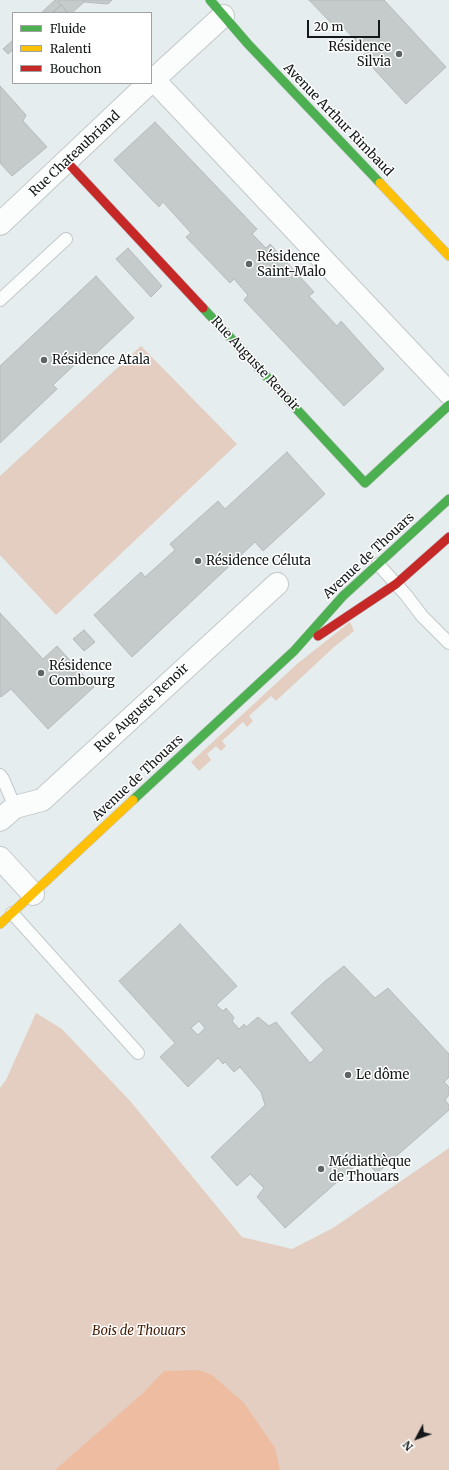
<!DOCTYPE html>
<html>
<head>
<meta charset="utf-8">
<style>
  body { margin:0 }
  #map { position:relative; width:449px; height:1470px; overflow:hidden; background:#e6edee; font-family:Merriweather,serif }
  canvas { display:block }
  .legend { position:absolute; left:12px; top:12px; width:140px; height:72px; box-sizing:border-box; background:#fff; border:1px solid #a1a3a3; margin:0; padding:5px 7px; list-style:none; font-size:12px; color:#141818 }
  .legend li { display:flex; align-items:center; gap:8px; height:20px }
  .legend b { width:20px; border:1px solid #a1a3a3 }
  .north { position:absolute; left:397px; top:1418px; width:40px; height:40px; -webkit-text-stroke:3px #fff; paint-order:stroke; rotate:229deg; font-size:11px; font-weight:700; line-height:16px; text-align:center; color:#141818 }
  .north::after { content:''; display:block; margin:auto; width:14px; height:18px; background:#141818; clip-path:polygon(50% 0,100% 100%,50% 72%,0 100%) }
  .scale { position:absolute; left:307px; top:20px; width:73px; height:18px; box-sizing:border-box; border:2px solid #141818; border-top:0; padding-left:5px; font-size:12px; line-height:14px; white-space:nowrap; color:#141818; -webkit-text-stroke:3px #fff; paint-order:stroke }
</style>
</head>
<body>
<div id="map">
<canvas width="449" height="1470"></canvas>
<ul class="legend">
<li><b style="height:5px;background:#4caf50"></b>Fluide</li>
<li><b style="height:5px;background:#ffc107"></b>Ralenti</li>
<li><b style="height:5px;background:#c62828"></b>Bouchon</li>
</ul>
<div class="north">N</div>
<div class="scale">20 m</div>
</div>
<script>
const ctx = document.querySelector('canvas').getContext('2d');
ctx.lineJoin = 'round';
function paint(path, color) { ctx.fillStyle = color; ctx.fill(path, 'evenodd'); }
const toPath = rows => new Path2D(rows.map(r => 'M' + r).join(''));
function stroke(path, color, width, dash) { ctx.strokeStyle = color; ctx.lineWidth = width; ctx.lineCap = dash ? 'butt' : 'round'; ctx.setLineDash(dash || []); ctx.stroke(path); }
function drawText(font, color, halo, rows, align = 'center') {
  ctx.font = font + ' Merriweather,serif'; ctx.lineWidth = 3; ctx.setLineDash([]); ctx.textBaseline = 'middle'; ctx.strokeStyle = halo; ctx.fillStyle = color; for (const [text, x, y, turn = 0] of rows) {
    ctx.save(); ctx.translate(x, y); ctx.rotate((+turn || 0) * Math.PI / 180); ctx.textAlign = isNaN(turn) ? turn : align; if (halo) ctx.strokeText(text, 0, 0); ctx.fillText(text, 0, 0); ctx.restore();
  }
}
paint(toPath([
  [141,346,237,444,56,615,0,555,0,476],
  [350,622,354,631,334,647,276,701,271,696,249,716,253,721,247,727,243,722,222,741,226,746,221,751,216,746,207,754,211,760,199,771,191,762,297,664],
  [36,1013,62,1029,131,1102,242,1237,292,1249,333,1228,449,1148,449,1470,0,1470,0,1088,6,1080]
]), '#e3cec1');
paint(toPath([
  [199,1370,212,1375,244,1403,275,1448,280,1470,55,1470,143,1393,164,1371]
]), '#eebda1');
const building = toPath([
  [55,0,61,5,52,13,41,13,55,0],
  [57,0,82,0,84,2,72,13,68,13,57,0],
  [82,0,112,0,108,4,84,2,82,0],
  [309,0,384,0,446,67,406,104,362,56,367,52,339,23,335,27,309,0],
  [61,5,68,13,52,13,61,5],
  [13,40,13,50,8,54,3,49,13,40],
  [0,86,26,115,23,121,47,147,12,176,0,163,0,86],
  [155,122,257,229,252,234,266,248,270,244,314,292,309,296,337,326,341,321,384,369,344,406,244,300,248,295,234,279,230,283,186,237,191,233,163,202,159,207,114,160,155,122],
  [128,248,162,286,151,297,116,259,128,248],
  [96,276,134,318,87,362,83,357,53,385,57,389,0,443,0,366,96,276],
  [287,452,325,494,263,551,255,542,132,657,94,615,141,572,145,577,175,550,170,544,218,501,225,509,287,452],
  [0,613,43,659,57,646,94,687,48,729,11,689,1,697,0,696,0,613],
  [84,630,95,642,84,651,73,639,84,630],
  [180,924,237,986,216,1005,223,1011,226,1008,232,1015,234,1018,232,1021,239,1029,244,1024,246,1027,258,1017,269,1026,276,1022,310,1063,324,1050,291,1013,324,982,344,966,375,998,388,988,449,1054,449,1077,444,1082,449,1087,449,1095,445,1100,449,1105,449,1110,377,1173,363,1159,285,1228,257,1197,264,1188,250,1174,237,1186,211,1157,265,1105,261,1092,240,1067,234,1072,225,1062,223,1064,218,1058,188,1087,160,1057,175,1043,119,981,180,924],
  [199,1021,205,1028,198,1035,191,1028,199,1021]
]);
paint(building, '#c5cacb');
stroke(building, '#b5babb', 1);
const lane = toPath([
  [0,300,66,239],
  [378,564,406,595,422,616,449,643],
  [0,775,3,779,15,807],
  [12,913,138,1053]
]);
const street = toPath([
  [153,79,449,393],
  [151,82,223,16],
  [0,224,149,83],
  [0,820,15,807,42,800,277,584],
  [0,858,33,894]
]);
const fast = toPath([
  [210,0,248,44,380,183],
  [203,308,365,483,449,405],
  [133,800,294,651,343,596,449,499]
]);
const slow = toPath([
  [380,183,449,256],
  [0,924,133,800]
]);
const jam = toPath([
  [67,162,203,308],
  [318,636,396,584,449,537]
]);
stroke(lane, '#c3c8c9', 14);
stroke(street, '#c3c8c9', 24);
stroke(fast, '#c3c8c9', 10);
stroke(slow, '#c3c8c9', 10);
stroke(jam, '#c3c8c9', 10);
stroke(lane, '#fbfcfc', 12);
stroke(street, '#fbfcfc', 22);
stroke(fast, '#4caf50', 9);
stroke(slow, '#ffc107', 9);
stroke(jam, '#c62828', 9);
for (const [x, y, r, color] of [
  [399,54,4,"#5e6363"],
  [249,264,4,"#5e6363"],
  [44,360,4,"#5e6363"],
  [198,561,4,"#5e6363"],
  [41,673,4,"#5e6363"],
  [348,1075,4,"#5e6363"],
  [321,1169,4,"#5e6363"]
]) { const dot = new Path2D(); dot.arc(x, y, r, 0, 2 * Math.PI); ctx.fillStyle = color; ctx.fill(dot); stroke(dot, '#fff', 1.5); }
drawText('13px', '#141818', '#fff', [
  ["Résidence",391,47,"right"],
  ["Silvia",391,62,"right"],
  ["Résidence",257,257],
  ["Saint-Malo",257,272],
  ["Résidence Atala",52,360],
  ["Résidence Céluta",206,561],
  ["Résidence",49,666],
  ["Combourg",49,681],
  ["Le dôme",356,1075],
  ["Médiathèque",329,1162],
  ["de Thouars",329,1177]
], 'left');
drawText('13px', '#141818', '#fff', [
  ["Avenue Arthur Rimbaud",338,120,46],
  ["Rue Chateaubriand",75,154,-43],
  ["Rue Auguste Renoir",255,364,47],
  ["Avenue de Thouars",369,556,-43],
  ["Rue Auguste Renoir",142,708,-43],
  ["Avenue de Thouars",138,778,-43]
]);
drawText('italic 13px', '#471b00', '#fff', [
  ["Bois de Thouars",139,1331]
]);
</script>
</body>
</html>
